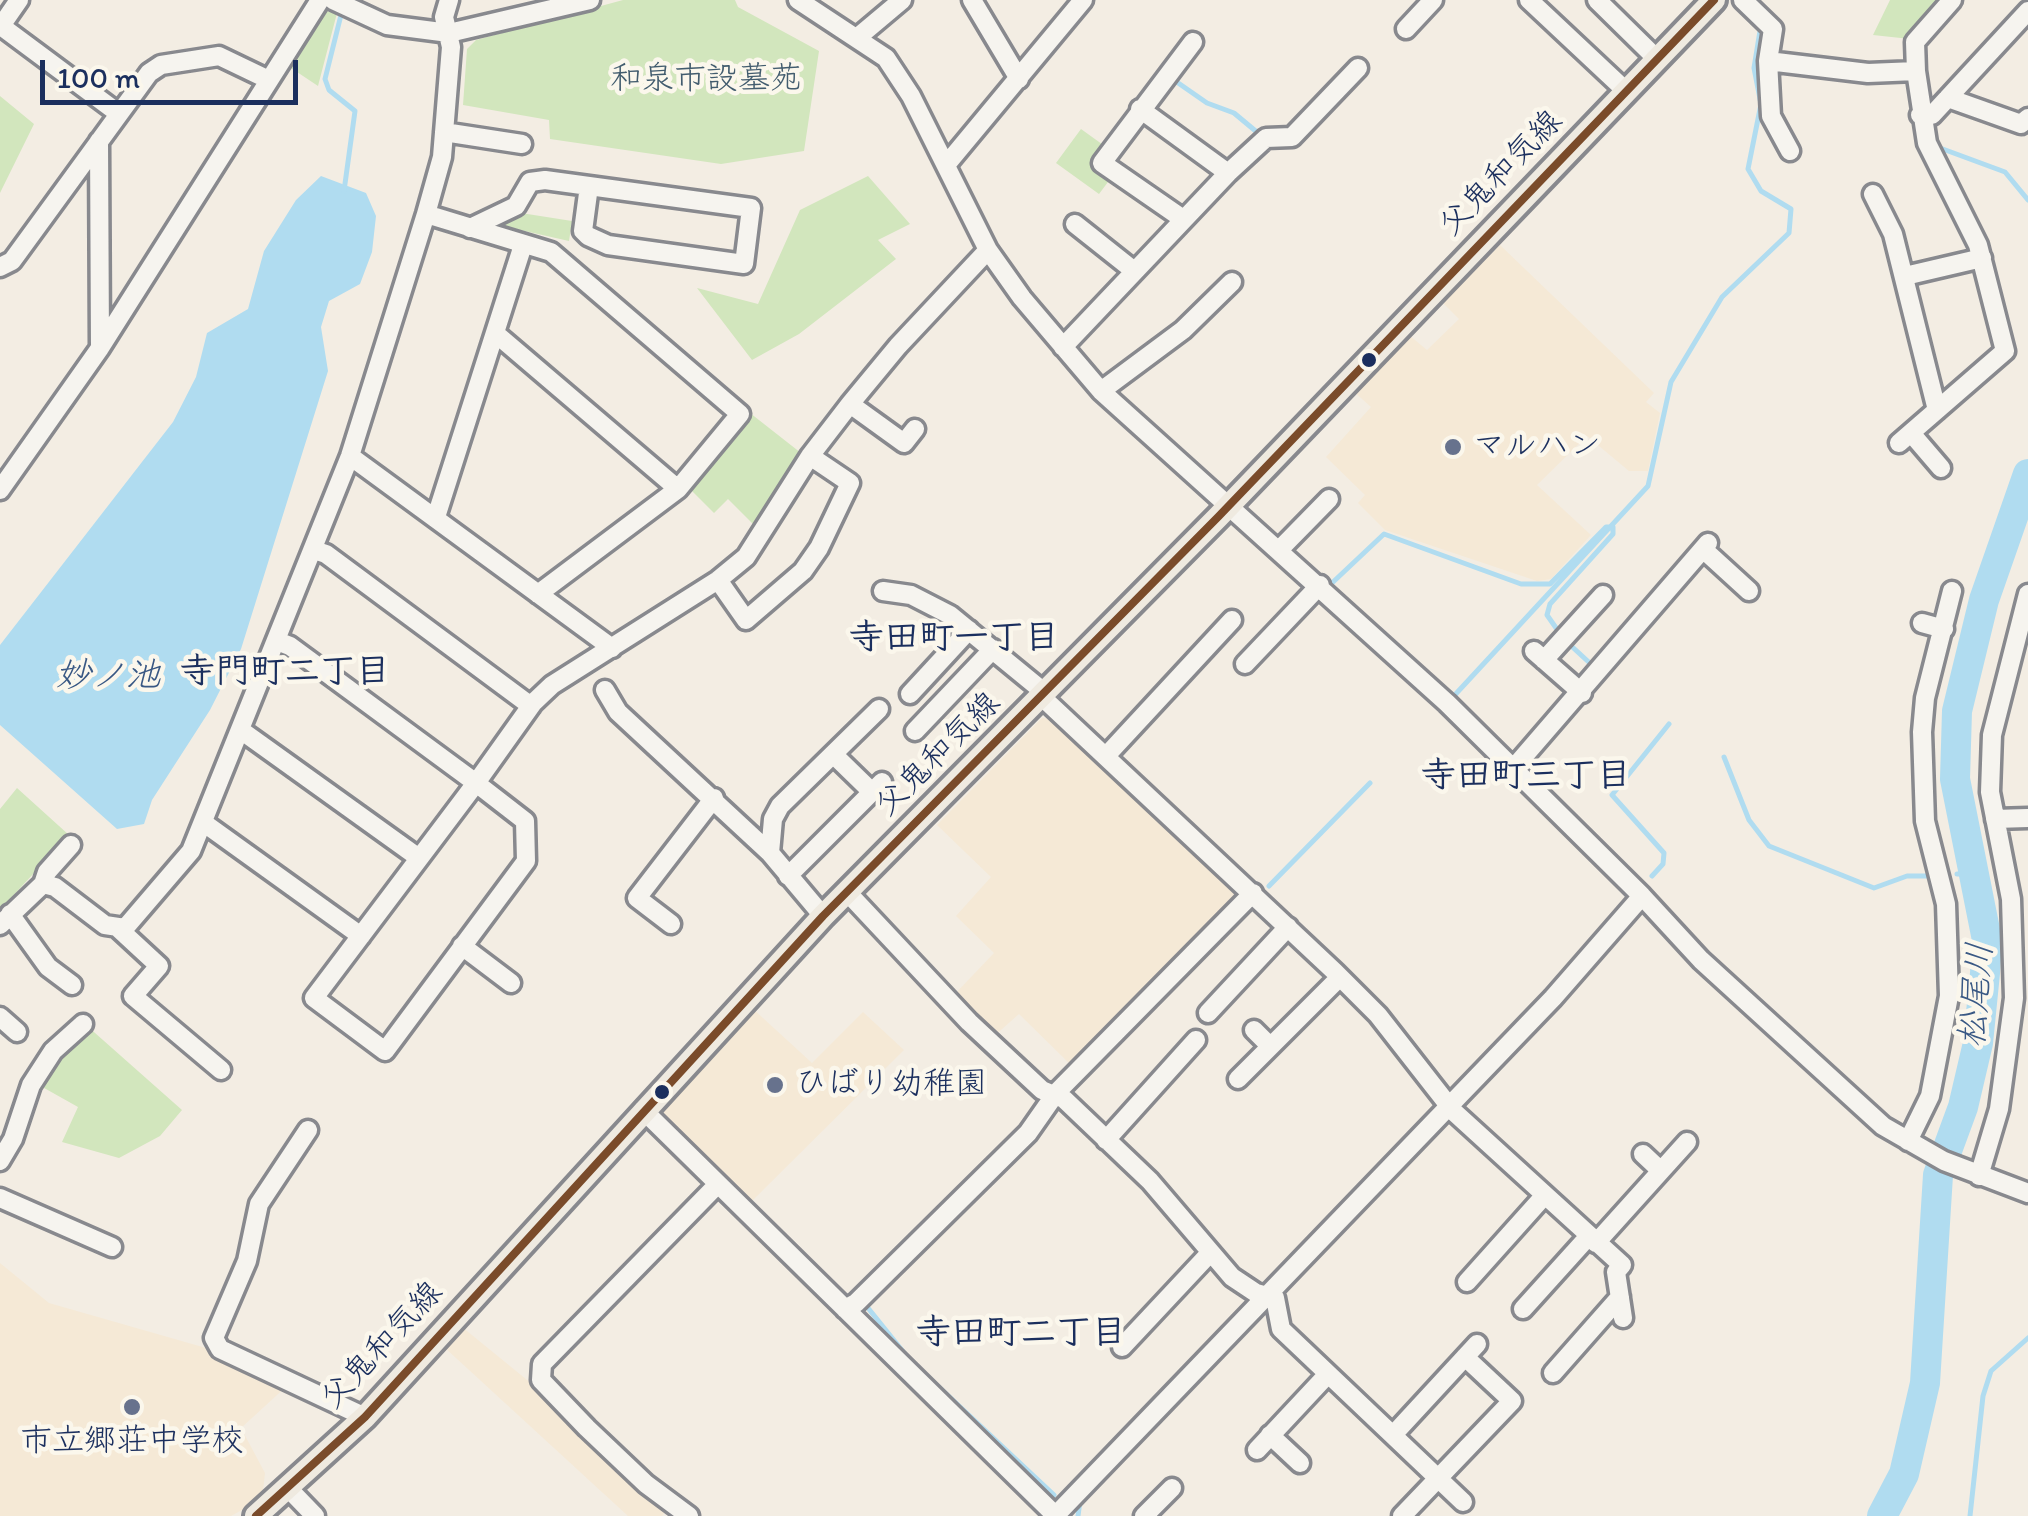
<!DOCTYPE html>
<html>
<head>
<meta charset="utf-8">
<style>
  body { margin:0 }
  #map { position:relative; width:2028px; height:1516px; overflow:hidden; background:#f3ede3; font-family:Itim,sans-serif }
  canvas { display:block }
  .scale { position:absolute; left:40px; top:60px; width:258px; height:45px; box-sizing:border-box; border:5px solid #1b2f5e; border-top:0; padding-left:12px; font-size:30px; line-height:35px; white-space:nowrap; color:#1b2f5e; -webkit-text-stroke:8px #fbf7ec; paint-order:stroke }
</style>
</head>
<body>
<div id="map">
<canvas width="2028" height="1516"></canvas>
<div class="scale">100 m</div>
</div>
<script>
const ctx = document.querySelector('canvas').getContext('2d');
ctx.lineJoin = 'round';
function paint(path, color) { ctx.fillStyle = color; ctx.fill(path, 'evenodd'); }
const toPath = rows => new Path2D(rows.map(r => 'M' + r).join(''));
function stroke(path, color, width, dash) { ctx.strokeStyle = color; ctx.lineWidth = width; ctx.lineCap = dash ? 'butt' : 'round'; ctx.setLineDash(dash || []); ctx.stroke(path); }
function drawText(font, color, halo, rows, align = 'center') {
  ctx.font = font + ' Itim,"Klee One",sans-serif'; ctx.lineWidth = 9; ctx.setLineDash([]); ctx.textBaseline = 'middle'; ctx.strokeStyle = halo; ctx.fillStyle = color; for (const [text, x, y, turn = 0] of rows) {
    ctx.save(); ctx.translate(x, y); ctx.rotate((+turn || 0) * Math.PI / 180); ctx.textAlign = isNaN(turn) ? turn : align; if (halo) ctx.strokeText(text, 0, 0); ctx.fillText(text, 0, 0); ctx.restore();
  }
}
paint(toPath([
  [1500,245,1654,393,1646,402,1660,413,1648,471,1629,471,1587,436,1537,485,1591,535,1551,579,1537,581,1385,530,1358,503,1365,495,1326,457,1371,407,1353,391,1409,335,1427,350,1459,319,1443,303],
  [1042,718,1051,719,1243,896,1075,1069,1019,1014,992,1038,952,997,994,953,956,916,991,877,937,825],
  [751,1007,812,1063,863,1012,904,1050,752,1201,660,1114,662,1107],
  [0,1263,49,1303,206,1348,288,1385,241,1428,265,1473,262,1499,231,1516,0,1516],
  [462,1327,537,1388,633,1486,667,1510,662,1516,628,1516,444,1347]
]), '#f5e9d6');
paint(toPath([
  [623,0,735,0,738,7,819,51,804,151,721,164,550,139,549,120,463,105,467,49,476,40],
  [1890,0,1945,0,1910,39,1873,35],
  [325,11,337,13,318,86,288,66],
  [0,96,34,124,0,193],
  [1081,129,1106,147,1093,165,1111,178,1099,194,1056,163],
  [868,176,910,224,878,240,896,259,799,334,752,360,697,288,758,304,800,210],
  [521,213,572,221,569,241,498,225],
  [750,413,801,453,758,529,728,499,714,513,689,488],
  [17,788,69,835,0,910,0,809],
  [86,1025,182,1110,160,1136,119,1158,62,1142,78,1107,37,1084]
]), '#d2e6bd');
paint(toPath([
  [321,176,366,193,376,216,372,252,360,284,329,301,321,327,328,371,241,649,210,710,152,800,144,824,117,829,0,725,0,645,173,422,196,377,207,333,248,309,264,251,296,200]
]), '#b0dcf0');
stroke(toPath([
  [341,15,325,79,329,90,355,111,344,191],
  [1171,78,1207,103,1234,113,1258,133],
  [1940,148,2005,172,2028,200],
  [1332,583,1384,534,1521,584,1550,584,1606,527,1613,527],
  [1561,635,1547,615,1550,604,1613,534,1613,527],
  [1568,643,1593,666],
  [1452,698,1648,486,1671,382,1722,297,1789,233,1791,209,1761,191,1748,169,1761,104,1754,68,1760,31],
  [1724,757,1749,820,1769,846,1874,888,1907,876,1927,876],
  [1957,874,1972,874],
  [1652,876,1663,864,1664,853,1612,795,1669,724],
  [1269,886,1370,783],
  [864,1303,909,1359,1054,1495],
  [1078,1516,1080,1501],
  [1970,1516,1983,1396,1991,1371,2028,1338]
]), '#b0dcf0', 5);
stroke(toPath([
  [1882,1516,1904,1474,1925,1383,1938,1175,1963,1107,1978,1043,1985,973,1987,940,1955,779,1957,711,1984,600,2028,474]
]), '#b0dcf0', 30);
const minor = toPath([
  [19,0,1,26,118,113],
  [333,0,387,25,449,33,590,0],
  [798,0,886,58,911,96,988,250,1022,298,1101,391,1447,703,1642,896,1701,960,1883,1126,1944,1161,2028,1193],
  [972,0,1019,79],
  [1529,0,1626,91],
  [1597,0,1657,59],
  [1743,0,1773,29,1768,61,1868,73,1916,71,1927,143,1978,245,2005,351,1899,443],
  [1406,29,1433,0],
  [858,37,902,0],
  [1768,61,1771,116,1790,151],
  [1916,71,1915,42,1952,0],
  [1948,98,2021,124,2028,118],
  [1140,109,1228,173],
  [1920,115,1932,115,2028,11],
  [444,132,522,144],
  [99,141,100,347],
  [946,165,1083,0],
  [1873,194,1893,234,1937,410],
  [426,214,551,252,740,414,678,489,538,594],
  [1183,219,1102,163,1193,42],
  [1075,224,1133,270],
  [470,228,516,206,530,182,545,180,589,186,751,208,744,264,608,245,588,236,583,231,589,186],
  [0,267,12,261,149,73,161,65,219,56,269,80],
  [1905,276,1982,258],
  [495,333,678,489],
  [1063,347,1228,173,1266,138,1292,137,1358,68],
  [1101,391,1183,330,1232,282],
  [850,404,904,443,915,429],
  [1911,433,1941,468],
  [350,456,612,648],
  [0,490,100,348,320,0],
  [436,517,523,245],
  [1280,549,1329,499],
  [1703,549,1749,591],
  [314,550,326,554,531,706],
  [718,580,746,620,803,571,819,548,850,483,810,456],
  [883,591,911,595,950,615,1039,688,1042,697,1335,972,1378,1015,1453,1111,1622,1265,1616,1272,1623,1318],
  [1922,623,1944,629],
  [277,641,290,646,476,783,525,821,526,861,385,1051,314,998,476,783,533,703,552,685,718,580,746,557,810,456,850,404,898,346,988,250],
  [1534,651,1582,693],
  [1544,660,1603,595],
  [1245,664,1320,585],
  [605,690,618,712,770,853,823,916],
  [910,694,969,630],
  [242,731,419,858],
  [915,731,993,649],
  [833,754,872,792],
  [1106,756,1232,620],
  [1512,770,1708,543],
  [1995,819,2028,818],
  [204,823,361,936],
  [770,853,773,819,780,806,879,709],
  [788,876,882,782],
  [43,884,47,872,71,845],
  [848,893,969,1022,1042,1090,1064,1099,1150,1181,1232,1277,1256,1293,1275,1298,1281,1329,1463,1502],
  [10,914,48,967,72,985],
  [671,924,637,898,714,798],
  [0,925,43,884,55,887,105,925,125,928,191,851,350,456,426,214,442,157,451,47,444,17,449,0],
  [119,929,159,966,133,996,221,1070],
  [462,946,511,983],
  [1208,1013,1288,927],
  [0,1017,17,1032],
  [1254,1030,1270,1046],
  [1238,1079,1340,977],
  [643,1110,1056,1516],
  [308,1130,259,1204,247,1261,214,1338,220,1349,365,1417],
  [1106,1140,1196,1040],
  [1908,1141,1930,1096,1949,996,1946,904,1925,821,1922,732,1925,698,1952,591],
  [1643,1154,1660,1170],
  [0,1161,13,1139,31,1085,53,1051,83,1024],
  [1979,1176,1999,1109,2014,998,2011,899,1990,792,1992,735,2028,594],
  [0,1198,112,1247],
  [1596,1243,1687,1142],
  [1467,1282,1544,1196],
  [845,1309,856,1303,1028,1133,1056,1093,1253,893],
  [1523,1309,1588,1237],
  [1122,1347,1210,1253],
  [1553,1373,1620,1297],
  [1270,1435,1300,1463],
  [1393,1435,1477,1344],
  [1257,1450,1328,1374],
  [288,1488,315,1516],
  [689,1516,646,1484,587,1428,541,1380,542,1364,718,1184],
  [1055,1516,1553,998,1642,896],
  [1144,1516,1172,1488],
  [1402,1516,1512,1401,1465,1357]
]);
const major = toPath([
  [256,1516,365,1417,823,916,1218,517,1714,0]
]);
stroke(minor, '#88898e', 25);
stroke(major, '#88898e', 30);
stroke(minor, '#f6f4ef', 18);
stroke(major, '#efeae0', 22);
stroke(toPath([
  [256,1516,365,1417,823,916,1218,517,1714,0]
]), '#7a4b2a', 8);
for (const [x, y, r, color] of [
  [1369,360,9,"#1b2f5e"],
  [1453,447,10,"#67728d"],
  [775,1085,10,"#67728d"],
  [662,1092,9,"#1b2f5e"],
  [132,1407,10,"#67728d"]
]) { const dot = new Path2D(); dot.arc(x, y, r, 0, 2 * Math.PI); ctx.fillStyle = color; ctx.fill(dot); stroke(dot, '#fbf7ec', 4); }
drawText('32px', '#425c6e', '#fbf7ec', [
  ["和泉市設墓苑",706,80]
]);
drawText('32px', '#1b2f5e', '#fbf7ec', [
  ["父鬼和気線",1502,174,-46],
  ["父鬼和気線",939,755,-45],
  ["父鬼和気線",383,1346,-47]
]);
drawText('32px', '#1b2f5e', '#fbf7ec', [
  ["マルハン",1473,447],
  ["ひばり幼稚園",795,1085],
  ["市立郷荘中学校",132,1442,"center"]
], 'left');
drawText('bold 35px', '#1b2f5e', '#fbf7ec', [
  ["寺田町一丁目",954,639],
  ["寺門町二丁目",285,673],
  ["寺田町三丁目",1526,777],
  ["寺田町二丁目",1021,1334]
]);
drawText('italic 35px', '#395884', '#fbf7ec', [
  ["妙ノ池",108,677],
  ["松尾川",1978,995,-85]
]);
</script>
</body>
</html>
